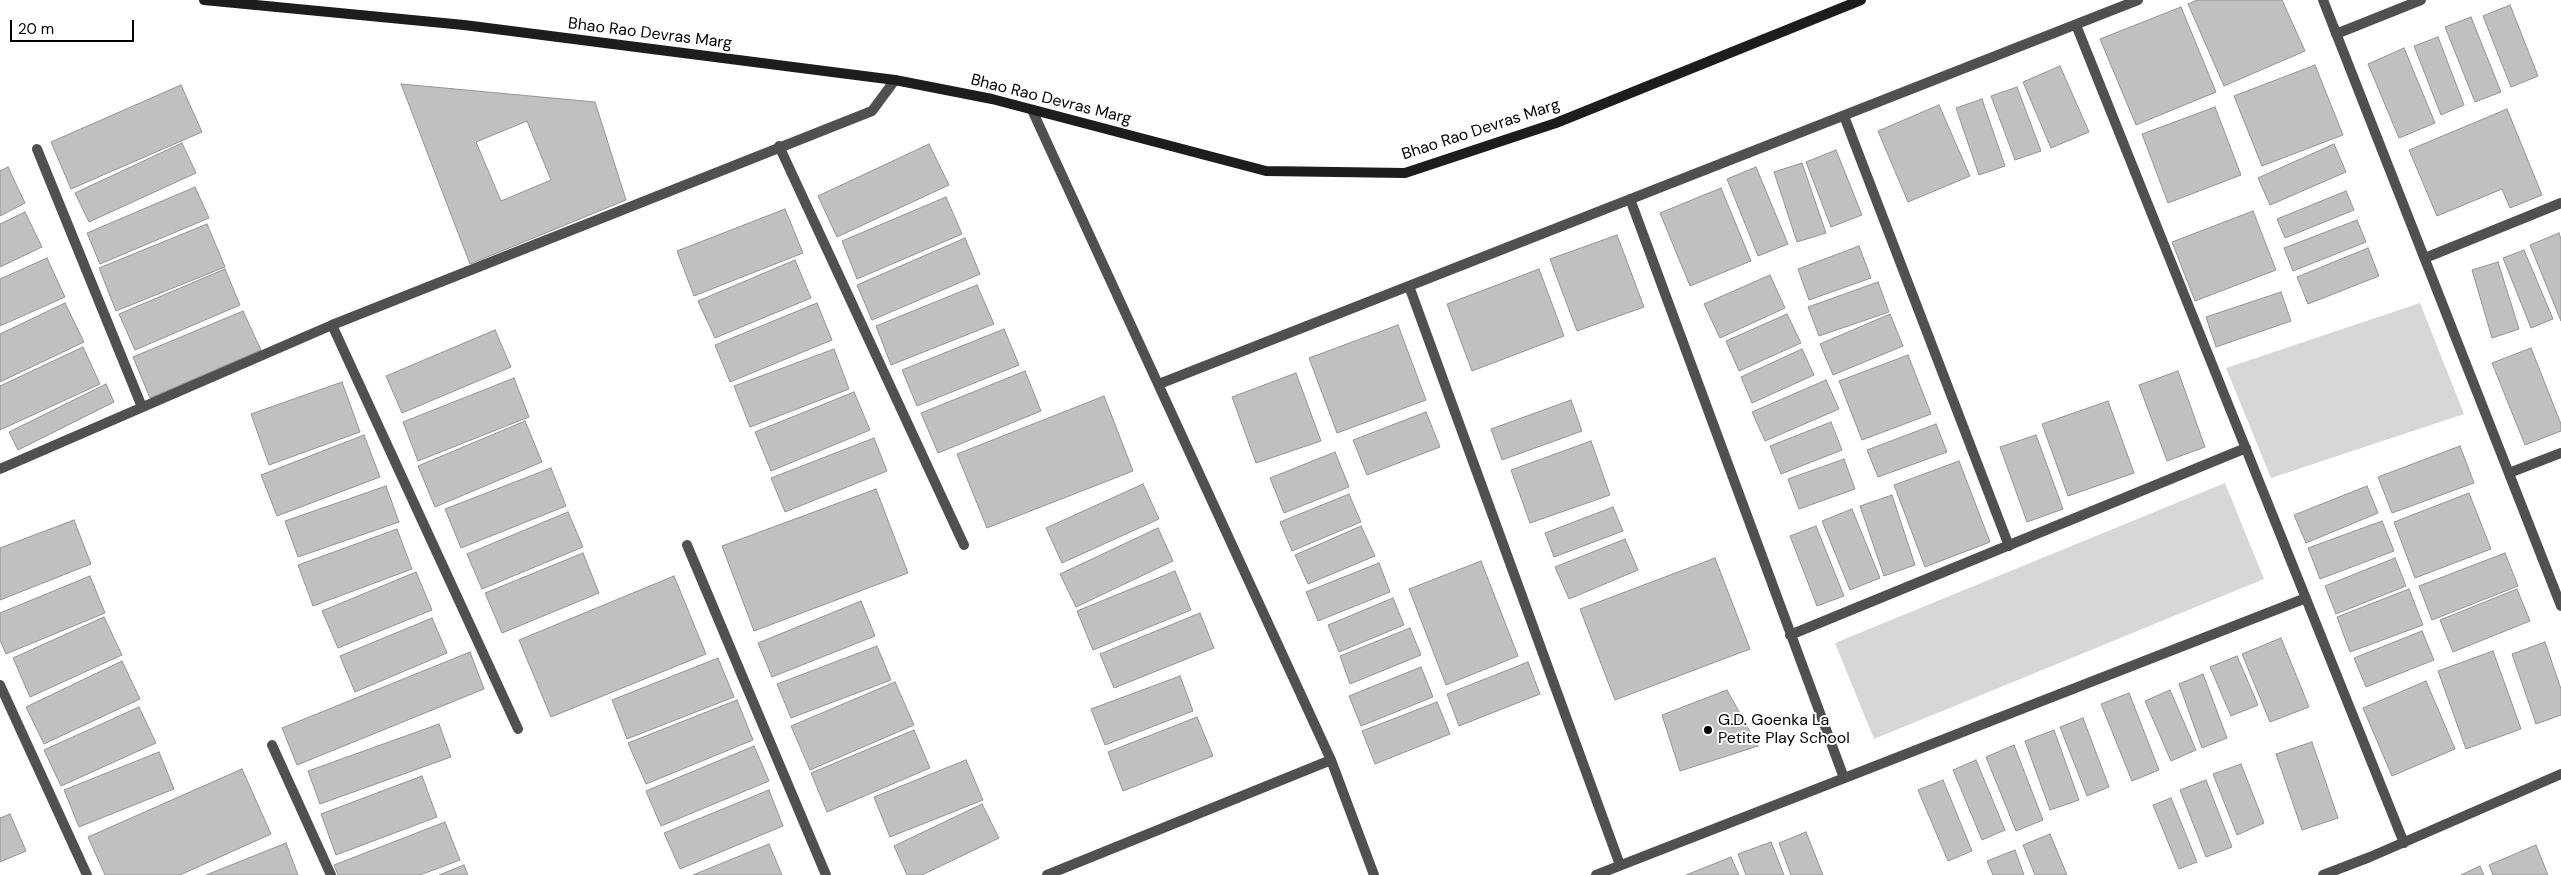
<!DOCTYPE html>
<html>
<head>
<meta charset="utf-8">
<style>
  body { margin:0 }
  #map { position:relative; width:2561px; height:875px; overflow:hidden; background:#fff; font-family:"DM Sans",sans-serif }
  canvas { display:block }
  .scale { position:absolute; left:10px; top:20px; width:124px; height:22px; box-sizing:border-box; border:2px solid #000; border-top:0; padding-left:6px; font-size:15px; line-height:18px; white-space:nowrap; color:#000; -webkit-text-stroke:4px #fff; paint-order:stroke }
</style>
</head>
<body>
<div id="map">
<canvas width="2561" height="875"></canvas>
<div class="scale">20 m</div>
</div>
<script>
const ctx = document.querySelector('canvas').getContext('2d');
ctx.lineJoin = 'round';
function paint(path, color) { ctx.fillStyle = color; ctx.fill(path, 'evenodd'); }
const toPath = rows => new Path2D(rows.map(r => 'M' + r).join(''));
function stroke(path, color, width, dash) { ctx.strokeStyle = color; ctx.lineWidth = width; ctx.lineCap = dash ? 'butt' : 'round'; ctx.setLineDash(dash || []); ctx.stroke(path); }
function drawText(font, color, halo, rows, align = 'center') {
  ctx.font = font + ' "DM Sans",sans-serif'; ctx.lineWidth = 4; ctx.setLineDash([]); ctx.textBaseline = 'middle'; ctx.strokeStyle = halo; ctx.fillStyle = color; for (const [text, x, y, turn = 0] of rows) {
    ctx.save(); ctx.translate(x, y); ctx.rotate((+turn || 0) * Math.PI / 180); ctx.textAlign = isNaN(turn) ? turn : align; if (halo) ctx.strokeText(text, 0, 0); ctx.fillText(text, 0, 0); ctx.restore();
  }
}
paint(toPath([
  [2420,303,2464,414,2271,478,2226,368],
  [2225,483,2264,579,1874,739,1835,643]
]), '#d7d7d7');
const building = toPath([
  [2197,0,2282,0,2305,51,2224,86,2188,4,2197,0],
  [2510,5,2538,76,2511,87,2483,16,2510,5],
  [2181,7,2216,92,2136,125,2100,39,2181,7],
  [2471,17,2501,92,2475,102,2445,27,2471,17],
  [2438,37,2464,105,2441,115,2414,46,2438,37],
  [2404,48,2435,123,2399,138,2368,64,2404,48],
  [2315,65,2343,135,2262,166,2234,96,2315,65],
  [2060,66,2089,132,2051,148,2023,82,2060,66],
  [401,84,595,102,626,200,470,264,401,84],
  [527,121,551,180,501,201,476,142,527,121],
  [181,85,202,132,71,189,51,142,181,85],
  [2017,87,2041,151,2015,160,1991,96,2017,87],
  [1982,99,2005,166,1979,175,1956,108,1982,99],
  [1939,105,1970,176,1908,202,1878,131,1939,105],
  [2215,107,2241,175,2168,203,2142,134,2215,107],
  [2507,109,2542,195,2510,208,2502,189,2437,216,2409,150,2507,109],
  [182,143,196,173,89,222,75,193,182,143],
  [929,144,949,185,837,237,818,196,929,144],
  [2334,144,2346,172,2270,205,2258,178,2334,144],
  [1836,150,1862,215,1831,227,1806,162,1836,150],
  [1802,163,1826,233,1797,242,1774,172,1802,163],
  [8,167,25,203,0,216,0,171,8,167],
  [1756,167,1788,244,1758,256,1727,179,1756,167],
  [195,187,209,218,100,264,87,233,195,187],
  [1721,188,1751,261,1690,286,1660,213,1721,188],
  [2346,191,2354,210,2285,238,2277,219,2346,191],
  [946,197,962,234,857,279,842,241,946,197],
  [785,209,803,253,694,296,677,251,785,209],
  [2253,211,2276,270,2195,301,2172,242,2253,211],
  [25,212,42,247,0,267,0,224,25,212],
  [2357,220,2366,242,2293,271,2284,248,2357,220],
  [207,224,225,267,116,311,99,268,207,224],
  [2559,233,2561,239,2561,321,2530,245,2559,233],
  [1617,235,1644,307,1577,331,1550,259,1617,235],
  [965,238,980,274,872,320,857,285,965,238],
  [1859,246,1871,278,1809,300,1798,269,1859,246],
  [2368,248,2379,276,2308,304,2297,277,2368,248],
  [2524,250,2553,319,2531,328,2503,258,2524,250],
  [47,258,65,297,0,326,0,279,47,258],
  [795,260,811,298,715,338,698,301,795,260],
  [2498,262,2519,329,2492,338,2472,270,2498,262],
  [225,269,240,305,135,350,119,314,225,269],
  [1539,269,1564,336,1472,371,1447,304,1539,269],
  [1770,275,1785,308,1720,338,1704,304,1770,275],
  [1878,282,1889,312,1819,336,1808,307,1878,282],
  [977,285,994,324,891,365,876,326,977,285],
  [2281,292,2291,321,2216,347,2206,317,2281,292],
  [65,303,84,342,0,382,0,334,65,303],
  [817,303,832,340,730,382,715,345,817,303],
  [243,311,261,350,150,398,133,357,243,311],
  [1787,314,1801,343,1739,371,1726,341,1787,314],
  [1890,314,1903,346,1833,375,1820,344,1890,314],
  [1398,325,1426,400,1337,433,1309,358,1398,325],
  [1004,329,1019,365,917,406,902,370,1004,329],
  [495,330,511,367,402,413,386,376,495,330],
  [83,347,100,384,0,430,0,386,83,347],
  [2531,348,2561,424,2561,431,2525,445,2492,363,2531,348],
  [834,349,849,389,750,427,734,386,834,349],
  [1802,349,1814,375,1752,403,1741,377,1802,349],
  [1908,355,1931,414,1862,440,1839,381,1908,355],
  [1025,371,1041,411,938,453,921,413,1025,371],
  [2178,371,2205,447,2167,461,2139,385,2178,371],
  [1296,373,1321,441,1256,463,1232,397,1296,373],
  [514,378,529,417,418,461,403,422,514,378],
  [1826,380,1839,409,1765,441,1752,412,1826,380],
  [342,382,360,432,269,465,251,414,342,382],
  [106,384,114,402,18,450,9,432,106,384],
  [854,392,870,430,771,471,755,432,854,392],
  [1104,396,1133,471,987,528,957,454,1104,396],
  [1571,400,1582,431,1502,460,1491,429,1571,400],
  [2108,401,2134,473,2068,496,2042,424,2108,401],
  [1426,412,1440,447,1367,475,1353,440,1426,412],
  [525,421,542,462,435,507,418,466,525,421],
  [1831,422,1842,450,1781,474,1770,446,1831,422],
  [1936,424,1947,452,1878,477,1867,450,1936,424],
  [364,435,380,477,277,516,261,475,364,435],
  [2036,435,2063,509,2027,522,2000,447,2036,435],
  [874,438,887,471,785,512,771,478,874,438],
  [1591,441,1610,495,1530,523,1511,470,1591,441],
  [2460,446,2474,483,2392,513,2378,477,2460,446],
  [1335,452,1349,487,1284,513,1270,478,1335,452],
  [1844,459,1855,489,1799,509,1788,479,1844,459],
  [1959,461,1990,542,1925,567,1894,485,1959,461],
  [551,468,566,506,461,548,445,509,551,468],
  [1143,484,1159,519,1062,563,1046,528,1143,484],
  [386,486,399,522,298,557,285,521,386,486],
  [2367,486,2378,513,2306,543,2294,515,2367,486],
  [876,489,908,573,754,631,722,546,876,489],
  [2469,493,2491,549,2415,578,2394,522,2469,493],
  [1349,494,1361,522,1292,551,1280,522,1349,494],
  [1892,495,1915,565,1884,576,1860,506,1892,495],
  [1613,507,1623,531,1554,557,1545,533,1613,507],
  [1852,509,1880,578,1850,590,1822,521,1852,509],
  [568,512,583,547,482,589,467,554,568,512],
  [74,520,91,564,0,600,0,548,74,520],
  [2382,521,2394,551,2320,579,2308,548,2382,521],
  [1361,526,1375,556,1308,584,1295,555,1361,526],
  [1816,526,1844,596,1817,606,1790,536,1816,526],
  [1158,528,1173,561,1076,607,1060,574,1158,528],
  [397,529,412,569,313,606,298,565,397,529],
  [1625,539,1638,570,1569,599,1555,567,1625,539],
  [583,553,599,593,502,633,485,593,583,553],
  [2505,553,2518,586,2432,620,2419,586,2505,553],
  [1715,558,1750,649,1615,700,1580,609,1715,558],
  [2395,558,2406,586,2336,614,2325,586,2395,558],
  [1481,561,1518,656,1446,685,1409,589,1481,561],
  [1379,563,1390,592,1318,621,1306,592,1379,563],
  [1175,571,1191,610,1093,650,1077,611,1175,571],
  [416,572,432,610,338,648,322,611,416,572],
  [90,576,105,613,6,654,0,640,0,613,90,576],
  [674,576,706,654,551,717,519,640,674,576],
  [2409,589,2423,625,2350,652,2337,617,2409,589],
  [2517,589,2530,621,2453,652,2440,620,2517,589],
  [1393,598,1404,625,1339,652,1328,625,1393,598],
  [861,601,875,636,772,677,758,643,861,601],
  [1200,613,1214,648,1114,688,1100,654,1200,613],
  [104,617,122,655,30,697,13,658,104,617],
  [432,618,447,653,355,692,340,656,432,618],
  [1410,628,1421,655,1350,684,1340,656,1410,628],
  [2422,631,2434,660,2366,687,2354,658,2422,631],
  [2281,638,2309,707,2270,722,2242,654,2281,638],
  [2545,642,2561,689,2561,715,2536,724,2512,654,2545,642],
  [877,646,891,680,791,718,777,684,877,646],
  [2493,651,2521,729,2466,749,2438,671,2493,651],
  [470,652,484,689,297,765,282,728,470,652],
  [2237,656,2258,705,2231,716,2210,667,2237,656],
  [718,658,734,697,627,739,612,700,718,658],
  [122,661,140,699,44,744,26,707,122,661],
  [1528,662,1540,694,1459,726,1447,694,1528,662],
  [1421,667,1433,697,1361,726,1349,696,1421,667],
  [2203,674,2227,738,2202,748,2179,684,2203,674],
  [1180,676,1193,711,1105,745,1091,709,1180,676],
  [2426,681,2455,749,2392,776,2363,708,2426,681],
  [895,682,914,725,810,770,791,726,895,682],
  [1727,690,1758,746,1680,771,1662,715,1727,690],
  [2170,690,2196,750,2171,761,2145,701,2170,690],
  [2129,693,2159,770,2132,781,2101,704,2129,693],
  [737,700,753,740,646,784,628,743,737,700],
  [1437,702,1450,734,1375,764,1362,731,1437,702],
  [139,707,156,743,61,786,44,750,139,707],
  [1197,717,1213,756,1123,791,1108,752,1197,717],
  [2083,718,2109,787,2087,796,2060,727,2083,718],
  [439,724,451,757,320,804,308,771,439,724],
  [914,730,930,768,827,812,811,773,914,730],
  [2054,730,2079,800,2050,810,2025,741,2054,730],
  [2312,742,2338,818,2302,830,2276,754,2312,742],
  [2014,745,2043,820,2016,831,1986,757,2014,745],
  [754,746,769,781,661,826,646,791,754,746],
  [159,752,174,789,79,827,64,790,159,752],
  [966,760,983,800,890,837,874,797,966,760],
  [1976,760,2005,830,1982,840,1953,770,1976,760],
  [2241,764,2264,823,2237,835,2213,774,2241,764],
  [242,769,271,834,180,875,105,875,88,837,242,769],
  [422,776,437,817,336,855,321,814,422,776],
  [1943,780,1972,851,1948,861,1918,790,1943,780],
  [2206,780,2232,847,2206,857,2180,790,2206,780],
  [769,790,783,826,680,869,664,833,769,790],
  [2171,798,2197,862,2179,869,2153,805,2171,798],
  [982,804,999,838,922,875,907,875,894,846,982,804],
  [10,814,26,851,0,862,0,818,10,814],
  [445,822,460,860,420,875,338,875,334,865,445,822],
  [1806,832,1823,875,1791,875,1779,843,1806,832],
  [2050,834,2067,875,2035,875,2023,845,2050,834],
  [1771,842,1784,875,1746,875,1738,854,1771,842],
  [286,843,298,875,206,875,286,843],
  [769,844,782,875,693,875,769,844],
  [2536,845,2548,875,2493,875,2489,865,2536,845],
  [2015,850,2024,875,1993,875,1987,861,2015,850],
  [1731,857,1739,875,1686,875,1731,857],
  [464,865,468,875,439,875,464,865],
  [2480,866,2484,875,2461,875,2480,866]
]);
paint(building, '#c0c0c0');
stroke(building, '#949494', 1);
stroke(toPath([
  [2323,0,2561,606],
  [2076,25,2404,843],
  [2336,34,2421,0],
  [1032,110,1331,760,1374,875],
  [1844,116,2009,546],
  [779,146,964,545],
  [37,149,142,407],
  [1630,199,1844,778],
  [2425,258,2561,203],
  [1409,286,1620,865],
  [332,325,518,729],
  [1159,384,2138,0],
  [0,469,332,325,872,111,895,80],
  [2509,473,2561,453],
  [687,545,826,875],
  [1790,635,2246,448],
  [0,685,87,875],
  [272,745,331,875],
  [1047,875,1331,760],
  [1596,875,2306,598],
  [2323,875,2370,857,2561,774]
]), '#505050', 10);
stroke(toPath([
  [204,0,464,25,895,80,992,99,1266,171,1405,173,1556,123,1861,0]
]), '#1d1d1d', 10);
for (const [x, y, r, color] of [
  [1708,730,5,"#000"]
]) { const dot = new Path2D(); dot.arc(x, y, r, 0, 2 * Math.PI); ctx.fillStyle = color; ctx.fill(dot); stroke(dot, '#fff', 2); }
drawText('16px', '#000', '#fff', [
  ["Bhao Rao Devras Marg",650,34,7],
  ["Bhao Rao Devras Marg",1051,100,14],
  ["Bhao Rao Devras Marg",1481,130,-18]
]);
drawText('16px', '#000', '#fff', [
  ["G.D. Goenka La",1718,721],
  ["Petite Play School",1718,739]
], 'left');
</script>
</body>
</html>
